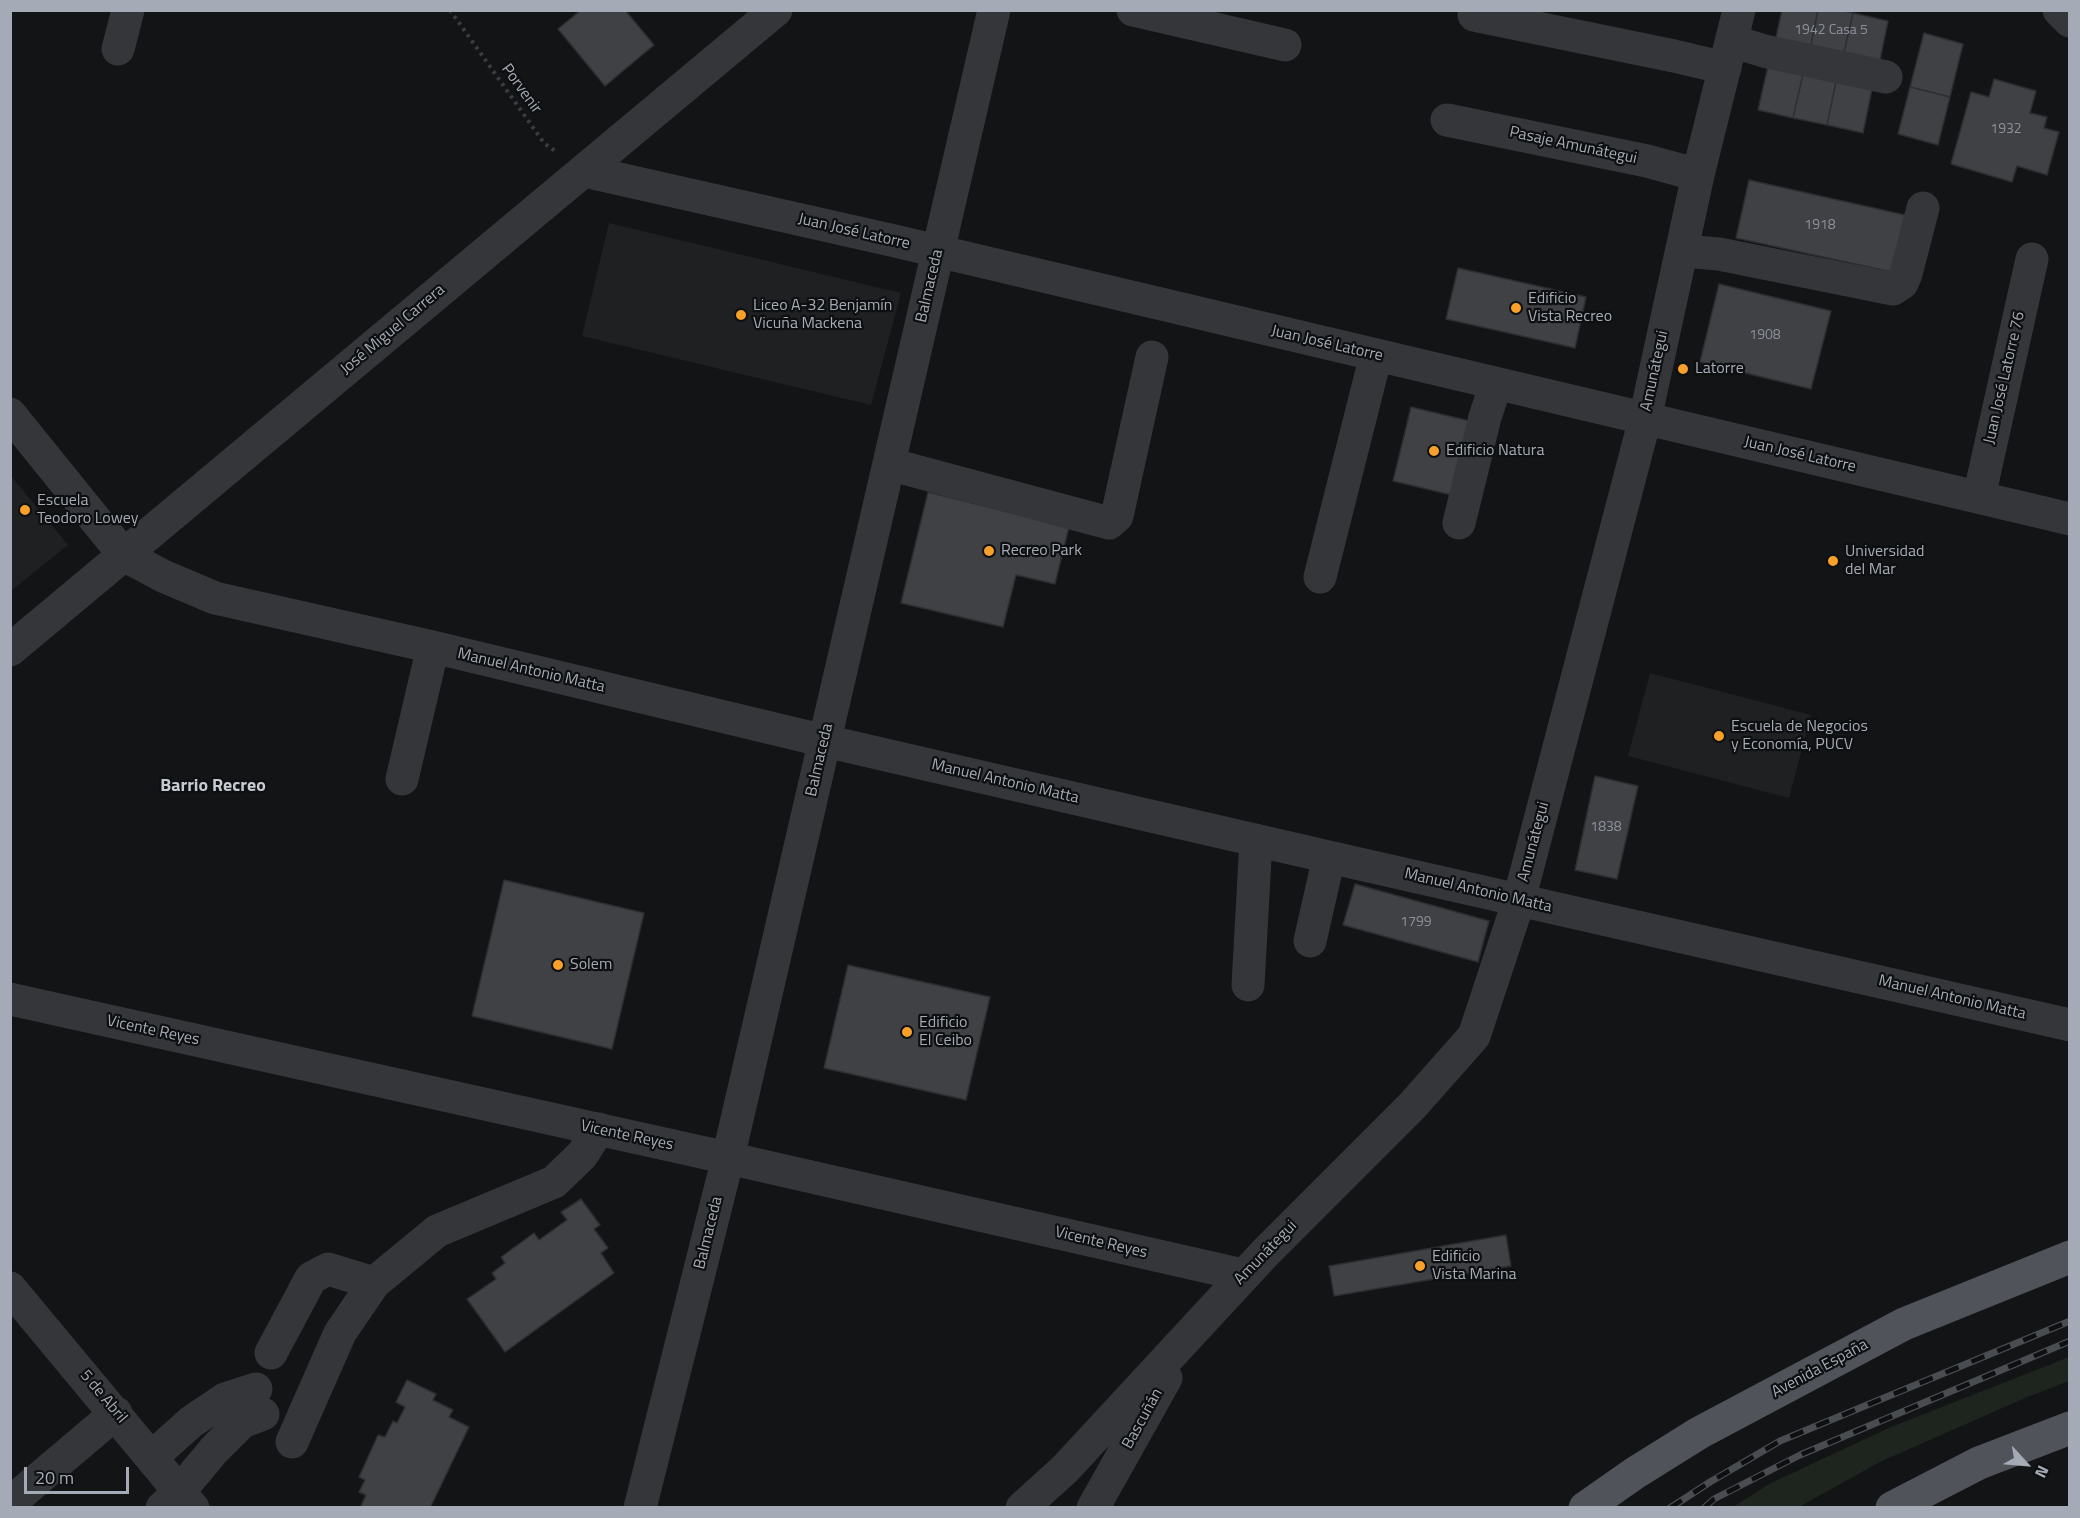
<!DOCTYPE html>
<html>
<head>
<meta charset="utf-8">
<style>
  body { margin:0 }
  #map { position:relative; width:2080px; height:1518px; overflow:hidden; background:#131415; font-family:"Titillium Web",sans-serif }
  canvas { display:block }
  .frame { position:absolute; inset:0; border:12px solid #a5abb6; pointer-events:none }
  .north { position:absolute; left:1996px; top:1434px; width:60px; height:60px; -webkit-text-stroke:4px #0e0f10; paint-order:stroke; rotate:116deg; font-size:16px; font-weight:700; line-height:24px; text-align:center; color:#a5abb6 }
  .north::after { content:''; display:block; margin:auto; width:21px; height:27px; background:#a5abb6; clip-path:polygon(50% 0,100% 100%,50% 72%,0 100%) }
  .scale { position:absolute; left:24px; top:1467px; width:105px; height:27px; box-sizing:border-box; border:3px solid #a5abb6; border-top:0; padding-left:8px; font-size:18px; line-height:21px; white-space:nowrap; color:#a5abb6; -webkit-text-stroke:4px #0e0f10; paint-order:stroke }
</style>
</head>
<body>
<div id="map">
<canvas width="2080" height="1518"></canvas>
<div class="frame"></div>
<div class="north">N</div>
<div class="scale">20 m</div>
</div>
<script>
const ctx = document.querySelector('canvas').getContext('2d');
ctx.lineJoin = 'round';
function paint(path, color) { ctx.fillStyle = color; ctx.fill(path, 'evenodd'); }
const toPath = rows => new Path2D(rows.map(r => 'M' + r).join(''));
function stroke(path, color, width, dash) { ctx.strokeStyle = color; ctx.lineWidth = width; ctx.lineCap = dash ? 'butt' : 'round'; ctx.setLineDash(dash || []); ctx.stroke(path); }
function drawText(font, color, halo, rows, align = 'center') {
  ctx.font = font + ' "Titillium Web",sans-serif'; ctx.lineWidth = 4.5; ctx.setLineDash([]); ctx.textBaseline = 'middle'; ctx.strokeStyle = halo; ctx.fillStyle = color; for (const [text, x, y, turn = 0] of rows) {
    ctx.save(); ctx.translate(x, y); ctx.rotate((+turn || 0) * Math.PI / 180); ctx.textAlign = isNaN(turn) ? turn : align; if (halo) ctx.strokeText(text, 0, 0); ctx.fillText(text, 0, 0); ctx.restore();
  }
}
paint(toPath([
  [609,223,901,293,871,405,582,336],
  [11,476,68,545,11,591,10,591],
  [1650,673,1811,715,1789,798,1628,756]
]), '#1f2022');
paint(toPath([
  [2069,1357,2069,1381,2025,1398,1880,1462,1799,1507,1733,1507,1771,1483,1891,1427]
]), '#1d251e');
const building = toPath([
  [581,10,625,10,654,45,605,86,558,29,581,10],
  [1782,10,1818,10,1810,49,1775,42,1782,10],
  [1818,10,1840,10,1853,13,1843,57,1810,49,1818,10],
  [1853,13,1888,21,1879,65,1843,57,1853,13],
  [1924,33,1963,44,1950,97,1910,87,1924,33],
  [1768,66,1803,74,1793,118,1758,110,1768,66],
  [1803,74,1836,82,1827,125,1793,118,1803,74],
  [1994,79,2036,91,2030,113,2047,117,2044,128,2059,132,2047,175,2017,166,2012,182,1951,164,1971,92,1989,97,1994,79],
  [1836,82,1872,89,1863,133,1827,125,1836,82],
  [1910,87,1950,97,1938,145,1898,134,1910,87],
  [1749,180,1905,215,1892,272,1736,238,1749,180],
  [1458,268,1586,297,1575,348,1446,319,1458,268],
  [1719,284,1831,311,1811,389,1700,362,1719,284],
  [1411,407,1474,422,1456,496,1393,481,1411,407],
  [928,492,1069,527,1055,584,1016,575,1003,627,901,603,928,492],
  [1595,776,1638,786,1617,879,1575,870,1595,776],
  [504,880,644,913,612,1049,472,1016,504,880],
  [1355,884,1489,921,1478,962,1343,925,1355,884],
  [848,965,990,997,966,1100,824,1068,848,965],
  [581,1199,600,1225,594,1229,608,1248,601,1253,614,1273,505,1352,467,1299,496,1279,492,1273,505,1263,501,1257,534,1233,539,1240,567,1220,561,1212,581,1199],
  [1506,1235,1511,1266,1334,1296,1329,1266,1506,1235],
  [407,1380,436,1394,433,1400,453,1410,449,1417,469,1427,430,1508,360,1508,366,1495,359,1492,365,1480,359,1477,378,1435,385,1437,393,1421,397,1423,405,1407,396,1402,407,1380]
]);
paint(building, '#3f4145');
stroke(building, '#2d2e31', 1.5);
stroke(toPath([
  [450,10,544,143,555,151]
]), '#3a3d41', 4, [3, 4.5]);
stroke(toPath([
  [1133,10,1285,45],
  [2059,10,2070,21],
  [1474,15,1674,56,1725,68],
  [1732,41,1764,51,1886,77],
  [118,49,128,10],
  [1447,120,1647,161,1698,175],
  [584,171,895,241,2070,519],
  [1682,251,1719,254,1893,289,1902,283,1906,274,1923,208],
  [10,414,124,555,163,576,215,598,433,647,825,741,1329,857,2070,1025],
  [889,464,1109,523,1117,516,1152,357],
  [1979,497,2032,259],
  [1459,523,1485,417,1496,384],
  [1320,577,1376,355],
  [10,650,776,10],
  [402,779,433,647],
  [1310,941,1329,857],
  [1248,985,1256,840],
  [10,999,728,1158,1243,1275],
  [10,1288,193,1508],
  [271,1353,311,1278,328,1269,374,1283],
  [292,1442,340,1333,374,1283,437,1231,554,1182,582,1155,599,1129],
  [152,1457,191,1422,225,1399,256,1389],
  [10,1503,116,1413],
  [162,1508,179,1492,214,1450,242,1422,263,1414],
  [640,1508,728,1158,994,10],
  [1022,1508,1065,1469,1265,1253,1412,1106,1474,1036,1519,900,1645,419,1698,175,1739,10],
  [1093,1508,1166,1378]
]), '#34363a', 33);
stroke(toPath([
  [1585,1508,1635,1473,1699,1433,1904,1324,2070,1257],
  [1892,1508,1979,1463,2070,1428]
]), '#50535a', 33);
const rail = toPath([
  [1670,1508,1710,1482,1780,1441,2070,1321],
  [1704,1508,1714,1499,1800,1455,2070,1341]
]);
stroke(rail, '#494c51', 7);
stroke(rail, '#0e0f10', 4.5, [14]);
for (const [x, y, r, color] of [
  [1516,308,6,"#f8a029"],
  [741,315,6,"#f8a029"],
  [1683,369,6,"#f8a029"],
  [1434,451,6,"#f8a029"],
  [25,510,6,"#f8a029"],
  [989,551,6,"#f8a029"],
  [1833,561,6,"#f8a029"],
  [1719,736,6,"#f8a029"],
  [558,965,6,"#f8a029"],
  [907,1032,6,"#f8a029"],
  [1420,1266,6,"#f8a029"]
]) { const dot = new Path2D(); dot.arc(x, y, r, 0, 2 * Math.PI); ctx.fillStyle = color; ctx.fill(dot); stroke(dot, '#0e0f10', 2); }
drawText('14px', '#8c909a', null, [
  ["1942 Casa 5",1831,31],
  ["1932",2006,130],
  ["1918",1820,226],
  ["1908",1765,336],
  ["1838",1606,828],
  ["1799",1416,923]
]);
drawText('16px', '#a5abb6', '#0e0f10', [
  ["Porvenir",521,89,54],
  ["Pasaje Amunátegui",1573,146,12],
  ["Juan José Latorre",854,232,13],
  ["Balmaceda",930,286,-77],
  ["José Miguel Carrera",393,330,-40],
  ["Juan José Latorre",1327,344,13],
  ["Amunátegui",1655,371,-78],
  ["Juan José Latorre 76",2005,378,-77],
  ["Juan José Latorre",1800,455,13],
  ["Manuel Antonio Matta",531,671,13],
  ["Balmaceda",820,760,-77],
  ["Manuel Antonio Matta",1005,782,13],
  ["Amunátegui",1534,842,-75],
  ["Manuel Antonio Matta",1478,891,13],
  ["Manuel Antonio Matta",1952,998,13],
  ["Vicente Reyes",153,1031,12],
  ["Vicente Reyes",627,1136,12],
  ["Balmaceda",709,1233,-76],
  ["Vicente Reyes",1101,1243,13],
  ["Amunátegui",1266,1253,-46],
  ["Avenida España",1820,1369,-28],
  ["5 de Abril",103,1397,50],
  ["Bascuñán",1143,1419,-61]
]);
drawText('16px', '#a5abb6', '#0e0f10', [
  ["Edificio",1528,299],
  ["Vista Recreo",1528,317],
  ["Liceo A-32 Benjamín",753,306],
  ["Vicuña Mackena",753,324],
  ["Latorre",1695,369],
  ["Edificio Natura",1446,451],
  ["Escuela",37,501],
  ["Teodoro Lowey",37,519],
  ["Recreo Park",1001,551],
  ["Universidad",1845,552],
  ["del Mar",1845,570],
  ["Escuela de Negocios",1731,727],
  ["y Economía, PUCV",1731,745],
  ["Solem",570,965],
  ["Edificio",919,1023],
  ["El Ceibo",919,1041],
  ["Edificio",1432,1257],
  ["Vista Marina",1432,1275]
], 'left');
drawText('bold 18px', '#c6cad2', '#0e0f10', [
  ["Barrio Recreo",213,787]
]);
</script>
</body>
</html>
